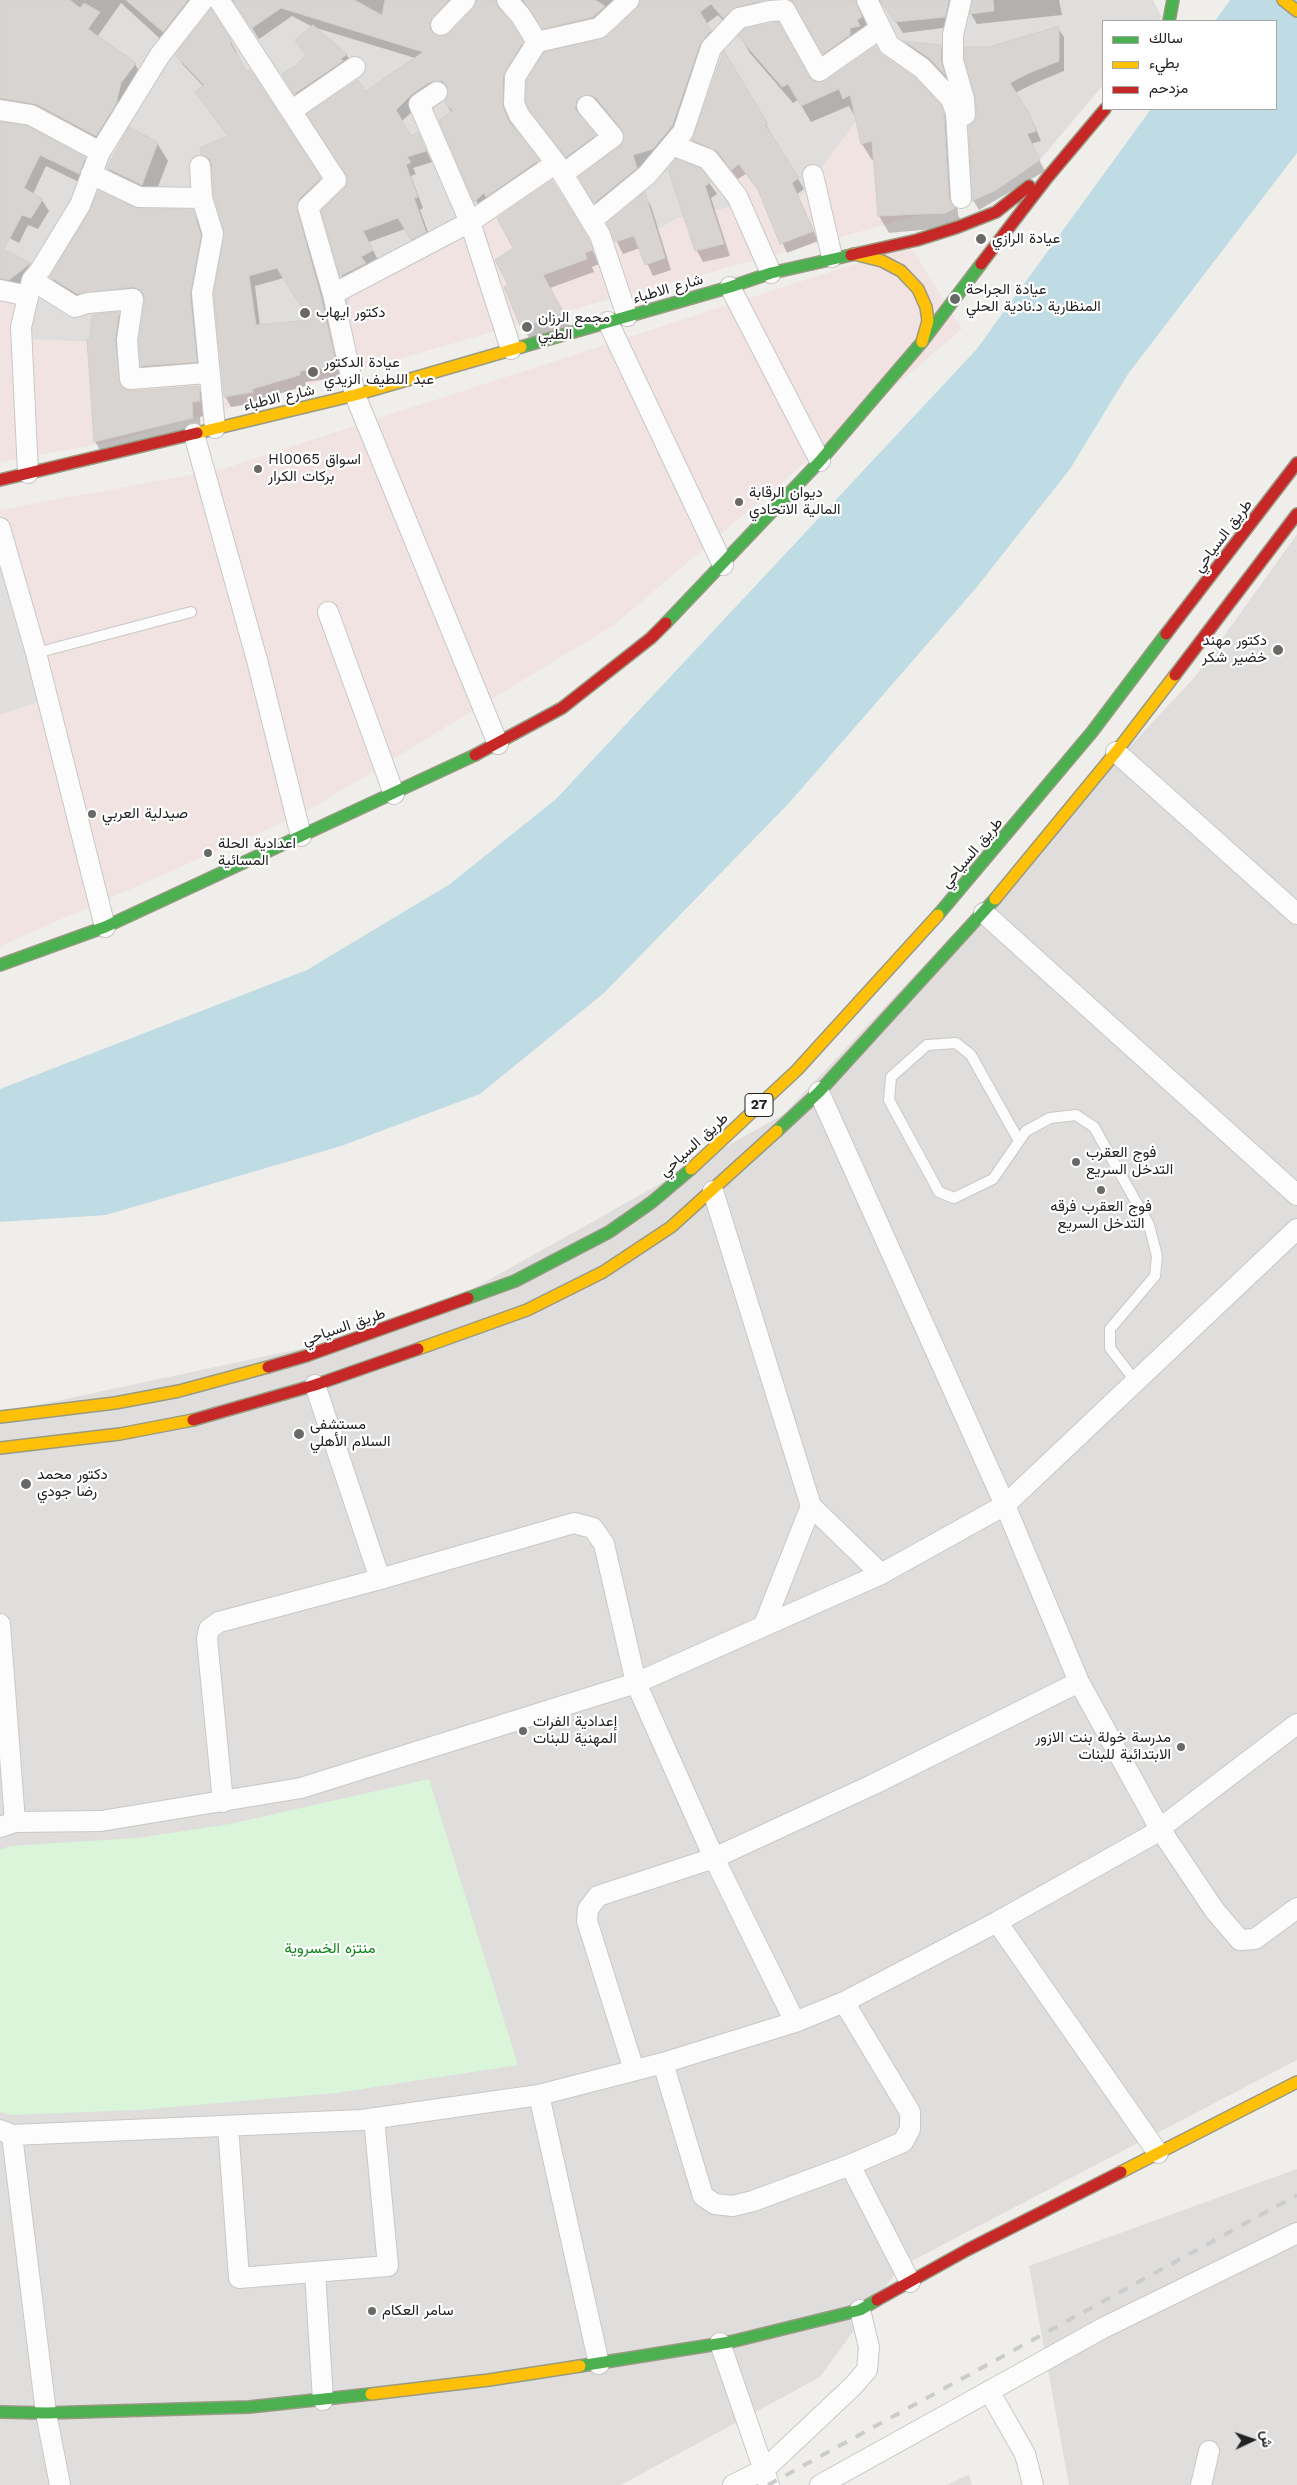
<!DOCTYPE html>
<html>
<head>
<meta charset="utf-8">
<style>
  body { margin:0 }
  #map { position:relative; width:1297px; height:2485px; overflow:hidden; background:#f0eeeb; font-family:"Work Sans",Vazirmatn,sans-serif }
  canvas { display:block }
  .legend { position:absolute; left:1102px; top:20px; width:175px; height:90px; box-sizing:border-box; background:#fff; border:1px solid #a7a7a7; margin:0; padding:6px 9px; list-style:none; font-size:15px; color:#222 }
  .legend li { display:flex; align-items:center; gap:10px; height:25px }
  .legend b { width:25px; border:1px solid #a7a7a7 }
  .north { position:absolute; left:1227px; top:2415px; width:50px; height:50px; -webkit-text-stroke:4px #fff; paint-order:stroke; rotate:87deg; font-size:14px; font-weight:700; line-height:20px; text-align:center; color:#222 }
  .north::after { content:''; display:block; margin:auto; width:18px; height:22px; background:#222; clip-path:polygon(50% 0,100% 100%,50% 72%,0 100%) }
</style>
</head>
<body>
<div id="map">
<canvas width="1297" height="2485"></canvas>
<ul class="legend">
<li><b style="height:6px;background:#4caf50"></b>سالك</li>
<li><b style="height:6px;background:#ffc107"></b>بطيء</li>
<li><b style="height:6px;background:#c62828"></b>مزدحم</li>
</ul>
<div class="north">ش</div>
</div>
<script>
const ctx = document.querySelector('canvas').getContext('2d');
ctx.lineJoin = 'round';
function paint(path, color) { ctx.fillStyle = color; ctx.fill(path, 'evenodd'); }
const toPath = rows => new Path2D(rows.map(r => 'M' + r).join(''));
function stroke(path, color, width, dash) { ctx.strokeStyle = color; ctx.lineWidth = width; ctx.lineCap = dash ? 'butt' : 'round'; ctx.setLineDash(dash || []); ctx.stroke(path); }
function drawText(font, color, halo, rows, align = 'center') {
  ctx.font = font + ' "Work Sans",Vazirmatn,sans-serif'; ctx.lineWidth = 4.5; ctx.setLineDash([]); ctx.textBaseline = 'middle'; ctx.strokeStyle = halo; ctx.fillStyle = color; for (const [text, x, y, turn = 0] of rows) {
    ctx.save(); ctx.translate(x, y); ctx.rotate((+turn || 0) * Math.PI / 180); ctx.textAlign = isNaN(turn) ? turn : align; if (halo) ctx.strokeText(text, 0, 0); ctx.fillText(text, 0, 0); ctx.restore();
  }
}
paint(toPath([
  [0,0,1153,0,1162,17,1158,21,1103,21,1103,85,1039,161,973,201,954,94,861,114,800,199,764,144,732,207,678,218,652,233,573,226,551,168,344,324,240,338,198,372,134,375,136,344,20,339,0,289],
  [1297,534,1297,2060,900,2267,820,2377,621,2485,0,2485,0,1413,407,1326,784,1114,1194,678],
  [1297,2169,1297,2485,1069,2485,1029,2266],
  [969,2474,972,2485,947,2485]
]), '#dfdedc');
paint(toPath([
  [954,94,973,201,530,321,111,442,0,462,0,289,18,290,21,339,137,344,134,375,198,371,200,340,240,338,344,324,353,282,551,168,573,226,642,196,653,233,678,218,732,207,722,177,764,144,800,198,861,114],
  [910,246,962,329,614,625,304,813,0,946,0,510,222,469]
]), '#f1e3e1');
paint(toPath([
  [429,1779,518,2065,336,2093,137,2110,10,2115,0,2112,0,1850,10,1846,137,1838,230,1824]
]), '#daf5da');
paint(toPath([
  [0,551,41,701,0,715]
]), '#e0dfde');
paint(toPath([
  [1230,0,1297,0,1297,153,1128,374,1070,469,976,588,789,803,604,993,480,1094,341,1146,106,1215,0,1222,0,1089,307,970,450,884,556,799,976,350,1151,109,1276,109,1276,21,1215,21]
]), '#bfdbe3');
paint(toPath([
  [0,0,205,0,167,45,121,3,97,37,135,64,141,75,102,147,0,112],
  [228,0,472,0,438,29,435,35,439,38,450,34,475,9,476,0,515,0,501,8,501,13,529,54,509,88,509,120,544,172,482,213,440,120,452,113,445,102,449,97,449,92,437,93,419,105,401,122,411,138,418,134,432,162,413,168,416,174,411,176,423,208,420,210,432,243,418,250,405,229,369,242,379,262,348,286,341,275,346,189,366,93,415,58,313,27,346,54,353,65,302,105,290,86,295,68,306,56,297,40,313,27,292,16,259,39,237,5],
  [518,0,632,0,600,28,550,39,538,20],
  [641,0,759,0,767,12,730,28,718,15,706,24,717,42,660,160,639,167,643,180,602,213,580,178,621,147,625,141,624,134,598,106,582,113,581,118,601,147,573,167,530,108,638,9],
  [768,0,868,0,861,10,868,29,830,64,799,10,774,10],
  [877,0,963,0,951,27,903,33,885,5],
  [969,0,1059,0,1062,15,977,24,971,14,973,1],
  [1058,28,1064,37,1064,71,1035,83,1015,93,1034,124,1041,141,1031,144,1045,171,979,210,973,200,970,127,976,121,990,48],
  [740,36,819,84,881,56,940,106,950,123,953,133,958,215,964,226,889,233,879,216,874,159,872,160,862,144,856,114,854,115,849,106,811,122,798,100,793,103,750,53],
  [231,42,237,53,235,54,326,190,305,210,342,377,305,382,306,386,257,400,258,403,231,407,225,396,226,231,213,168,209,165,202,154,229,138,197,92,204,87,183,65,177,55],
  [284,278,310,321,260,326,255,286],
  [906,43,940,46,946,57,949,82,936,69,912,52],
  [724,54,804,189,797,194,818,241,787,253,761,194,746,174,738,179,724,162,699,150,693,140],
  [0,122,84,158,91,170,85,185,46,166,33,194,42,200,49,211,38,229,28,225,19,243,0,233],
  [157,143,168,161,152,202,118,186,108,168],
  [700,170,717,194,711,198,730,256,703,262,697,251],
  [644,194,651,206,671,270,653,276,640,248,623,254,608,224],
  [138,210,192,211,199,222,207,247,202,373,149,377,142,366,146,300,139,298,84,305,58,288,51,277],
  [588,241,599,264,592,267,594,272,550,288,570,326,530,340,523,327,509,286,514,249],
  [0,249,30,264,36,275,15,291,0,292],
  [118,313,127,328,123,356,127,390,131,392,198,387,207,402,208,415,200,417,201,433,103,456,95,441,92,340]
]), '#0003');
const building = toPath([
  [0,0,70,0,80,8,84,3,100,12,88,29,136,63,121,83,116,104,96,136,36,104,0,98,0,0],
  [126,0,188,0,163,32,126,0],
  [233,0,354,0,382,15,385,0,449,0,430,22,430,29,439,37,450,33,474,8,477,0,495,0,498,7,511,23,523,42,503,76,503,107,509,122,539,160,486,197,484,193,474,202,439,120,453,111,444,102,448,97,447,86,442,81,430,82,412,94,396,110,411,136,418,132,426,151,407,157,411,162,406,165,418,197,414,198,426,232,411,240,398,218,363,231,373,250,361,257,366,263,340,276,321,211,345,188,348,178,307,114,358,80,366,91,423,52,281,8,252,28,233,0],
  [523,0,595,0,605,6,593,17,543,29,523,0],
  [641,0,765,0,736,7,723,18,711,4,700,12,711,30,700,44,672,126,653,149,633,155,637,168,594,203,579,177,620,146,624,141,622,130,596,98,591,95,580,97,576,102,575,109,596,135,566,157,529,109,526,101,527,81,544,52,607,37,637,9,641,0],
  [791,0,855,0,862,17,857,20,860,26,850,28,850,35,823,54,791,0],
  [880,0,949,0,945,17,895,22,880,0],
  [973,0,993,0,994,11,970,14,973,0],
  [211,9,232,42,230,43,247,72,250,70,321,178,299,199,297,210,321,297,337,367,300,371,300,375,252,389,253,392,224,397,214,294,224,231,214,196,212,165,210,159,201,154,200,148,228,136,195,92,204,85,175,55,211,9],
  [277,268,309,320,256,325,249,276,277,268],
  [778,22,809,77,814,82,826,81,873,48,877,48,882,55,914,77,941,105,944,115,949,199,955,208,945,213,878,216,872,141,861,144,850,95,843,99,839,89,801,106,788,84,782,87,738,36,745,29,778,22],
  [313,25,347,54,341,59,343,61,294,94,282,74,294,67,306,55,295,40,313,25],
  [1059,26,1059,61,1029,73,1010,83,1029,113,1036,131,1027,134,1040,160,996,190,972,201,969,126,975,121,977,114,975,96,965,59,965,47,989,47,1059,26],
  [904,41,941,45,941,61,945,75,929,58,904,41],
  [724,51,768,124,765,125,799,178,792,183,814,231,780,244,758,190,739,164,731,170,717,151,692,140,724,51],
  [0,122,27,126,85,158,79,174,40,155,24,188,43,199,31,218,22,215,4,249,31,263,9,280,0,278,0,122],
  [129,127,158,142,142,185,107,168,129,127],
  [676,159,701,169,711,182,705,186,724,244,695,251,668,169,676,159],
  [552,180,589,240,593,250,585,253,587,259,543,275,564,313,521,328,504,287,508,285,495,260,513,248,497,218,552,180],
  [98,191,138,209,193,210,201,235,190,294,197,362,141,366,139,340,145,300,143,293,139,289,132,287,77,294,50,277,90,211,98,191],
  [645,192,665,258,645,265,634,236,615,242,607,223,645,192],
  [119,312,115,341,121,386,131,391,199,386,200,401,192,402,193,418,94,442,87,339,90,339,92,315,119,312]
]);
paint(building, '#d7d4d2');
stroke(building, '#d3d0cc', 1);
const lane = toPath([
  [36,653,191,612],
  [1019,1141,971,1055,956,1043,927,1045,891,1077,889,1100,939,1192,954,1198,993,1179,1026,1131,1050,1118,1076,1115,1094,1127,1149,1225,1157,1256,1155,1276,1110,1329,1110,1348,1136,1382]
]);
const street = toPath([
  [219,0,336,180,308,207,333,294,355,395,498,744],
  [507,0,521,16,537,42,515,77,514,103,519,115,556,163,600,235,627,316],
  [867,0,889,45,922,68,951,99,956,113,961,198],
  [961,0,953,35,953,61,964,99,965,115],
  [441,25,465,0],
  [537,42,599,28,629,0],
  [437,92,419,104,470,222,511,349],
  [0,110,31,115,100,152],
  [291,111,355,67],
  [672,145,708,159,737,196,771,273],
  [200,166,202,198,213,234,202,293,215,428],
  [91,174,139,197,202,198],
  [563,174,613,137,587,106],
  [813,175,832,257],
  [591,221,647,175,683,132,711,48,739,18,770,11,785,10,819,71,881,28],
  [32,280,75,307,88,303,133,299,127,340,130,379,207,373],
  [730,287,820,461],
  [0,290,28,296],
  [333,294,470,222,556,163],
  [608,322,723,565],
  [194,434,257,660,301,836],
  [28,473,21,327,32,280,41,269,80,205,100,152,160,55,203,0],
  [0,528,36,653,105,927],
  [328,612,394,794],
  [1116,752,1297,914],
  [984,913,1297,1195],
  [819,1092,1005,1505,1079,1682,1160,1829,1215,1911,1240,1940,1255,1939,1297,1908],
  [713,1191,811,1506,881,1574],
  [315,1385,380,1579],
  [0,1624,15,1822],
  [764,1625,811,1506],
  [223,1802,207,1639,209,1629,219,1622,380,1579,574,1523,593,1528,604,1544,636,1683,714,1858,795,2022],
  [0,1827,15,1822,101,1821,301,1788,636,1683,881,1574,1005,1505,1297,1229],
  [997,1922,1158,2153],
  [663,2063,703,2196,715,2204,733,2206,753,2201,850,2165,903,2142,910,2129,910,2112,844,2002],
  [634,2070,587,1921,588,1909,598,1896,714,1858,872,1785,1079,1682],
  [539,2095,599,2364],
  [228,2126,239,2278,388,2266,374,2118],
  [0,2130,12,2135,362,2120,539,2095,663,2063,795,2022,844,2002,997,1922,1150,1836,1297,1724],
  [12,2135,46,2413,60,2485],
  [850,2165,910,2282],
  [315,2272,323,2400],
  [720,2343,769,2485],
  [989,2391,1025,2454,1033,2485],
  [733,2485,765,2469,853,2386,867,2370,869,2347,860,2310],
  [820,2485,1103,2328,1297,2233],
  [1201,2485,1209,2451]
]);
const fast = toPath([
  [1169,21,1173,0],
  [521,347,730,287,771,273,851,255],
  [666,623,820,461,922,342,981,264],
  [938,915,1092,732,1166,634],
  [0,965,105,927,475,755],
  [777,1131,819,1092,995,899],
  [468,1298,515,1281,609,1232,652,1202,691,1169],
  [580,2366,730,2342,860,2310,877,2300],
  [0,2412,46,2413,249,2407,371,2394]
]);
const slow = toPath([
  [1283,0,1297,11],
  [854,254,882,261,901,271,918,289,926,307,928,321,922,342],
  [197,433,355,395,521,347],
  [995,899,1116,752,1175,675],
  [691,1169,797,1070,938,915],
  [418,1349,527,1310,603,1272,671,1227,777,1131],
  [0,1417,115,1403,179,1391,268,1367],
  [0,1448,120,1434,193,1420],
  [1121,2172,1297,2082],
  [371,2394,489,2380,580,2366]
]);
const jam = toPath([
  [851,255,917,240,958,227,996,212,1029,186],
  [981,264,1047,178,1105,109],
  [0,480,197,433],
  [1166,634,1297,463],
  [1175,675,1297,514],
  [475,755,562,708,651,638,666,623],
  [268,1367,306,1356,468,1298],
  [193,1420,315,1385,418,1349],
  [877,2300,967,2250,1121,2172]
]);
stroke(lane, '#c9c8c7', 12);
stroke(street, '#c9c8c7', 22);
stroke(fast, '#999a82', 14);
stroke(slow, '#999a82', 14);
stroke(jam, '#999a82', 14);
stroke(lane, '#fdfcfc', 10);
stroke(street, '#fdfcfc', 20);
stroke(fast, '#4caf50', 11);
stroke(slow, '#ffc107', 11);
stroke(jam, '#c62828', 11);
stroke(toPath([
  [768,2485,1297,2195]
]), '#ccc', 4, [10, 10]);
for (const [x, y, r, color] of [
  [981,239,6,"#6a6968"],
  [955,299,6,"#6a6968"],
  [305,313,6,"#6a6968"],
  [527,327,6,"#6a6968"],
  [313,372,6,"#6a6968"],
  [258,469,5,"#6a6968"],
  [739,502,5,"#6a6968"],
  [1278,650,6,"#6a6968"],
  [92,814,5,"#6a6968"],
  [208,853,5,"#6a6968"],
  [1076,1162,5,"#6a6968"],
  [1101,1190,5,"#6a6968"],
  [299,1434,6,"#6a6968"],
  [26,1484,6,"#6a6968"],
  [523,1731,5,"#6a6968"],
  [1181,1747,5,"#6a6968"],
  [372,2311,5,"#6a6968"]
]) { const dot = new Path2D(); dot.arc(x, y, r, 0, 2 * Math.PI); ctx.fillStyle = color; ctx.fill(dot); stroke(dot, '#fff', 2); }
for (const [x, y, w] of [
  [759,1105,28]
]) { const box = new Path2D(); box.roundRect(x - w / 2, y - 11.5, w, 23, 4); ctx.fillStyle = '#fff'; ctx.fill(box); stroke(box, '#222', 1); }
drawText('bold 14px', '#222', null, [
  ["27",759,1105]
]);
drawText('15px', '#222', '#fff', [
  ["عيادة الرازي",992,239],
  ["عيادة الجراحة",966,290],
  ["المنظارية د.نادية الحلي",966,307],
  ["دكتور ايهاب",316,313],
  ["مجمع الرزان",538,318],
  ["الطبي",538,335],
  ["عيادة الدكتور",324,363],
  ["عبد اللطيف الزيدي",324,380],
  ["Hl0065 اسواق",268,460],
  ["بركات الكرار",268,477],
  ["ديوان الرقابة",749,493],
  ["المالية الاتحادي",749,510],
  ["دكتور مهند",1267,641,"right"],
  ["خضير شكر",1267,658,"right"],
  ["صيدلية العربي",102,814],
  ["اعدادية الحلة",218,844],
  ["المسائية",218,861],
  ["فوج العقرب",1086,1153],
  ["التدخل السريع",1086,1170],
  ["فوج العقرب فرقه",1101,1207,"center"],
  ["التدخل السريع",1101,1224,"center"],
  ["مستشفى",310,1425],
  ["السلام الأهلي",310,1442],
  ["دكتور محمد",37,1475],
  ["رضا جودي",37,1492],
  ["إعدادية الفرات",533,1722],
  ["المهنية للبنات",533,1739],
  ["مدرسة خولة بنت الازور",1171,1738,"right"],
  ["الابتدائية للبنات",1171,1755,"right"],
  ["سامر العكام",382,2311]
], 'left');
drawText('15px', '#222', '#fff', [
  ["شارع الاطباء",668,289,-16],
  ["شارع الاطباء",279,398,-13],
  ["طريق السياحي",1223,536,-53],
  ["طريق السياحي",972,853,-50],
  ["طريق السياحي",694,1145,-42],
  ["طريق السياحي",344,1327,-19]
]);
drawText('15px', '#0c8416', '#fff', [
  ["منتزه الخسروية",330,1949]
]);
</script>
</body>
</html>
